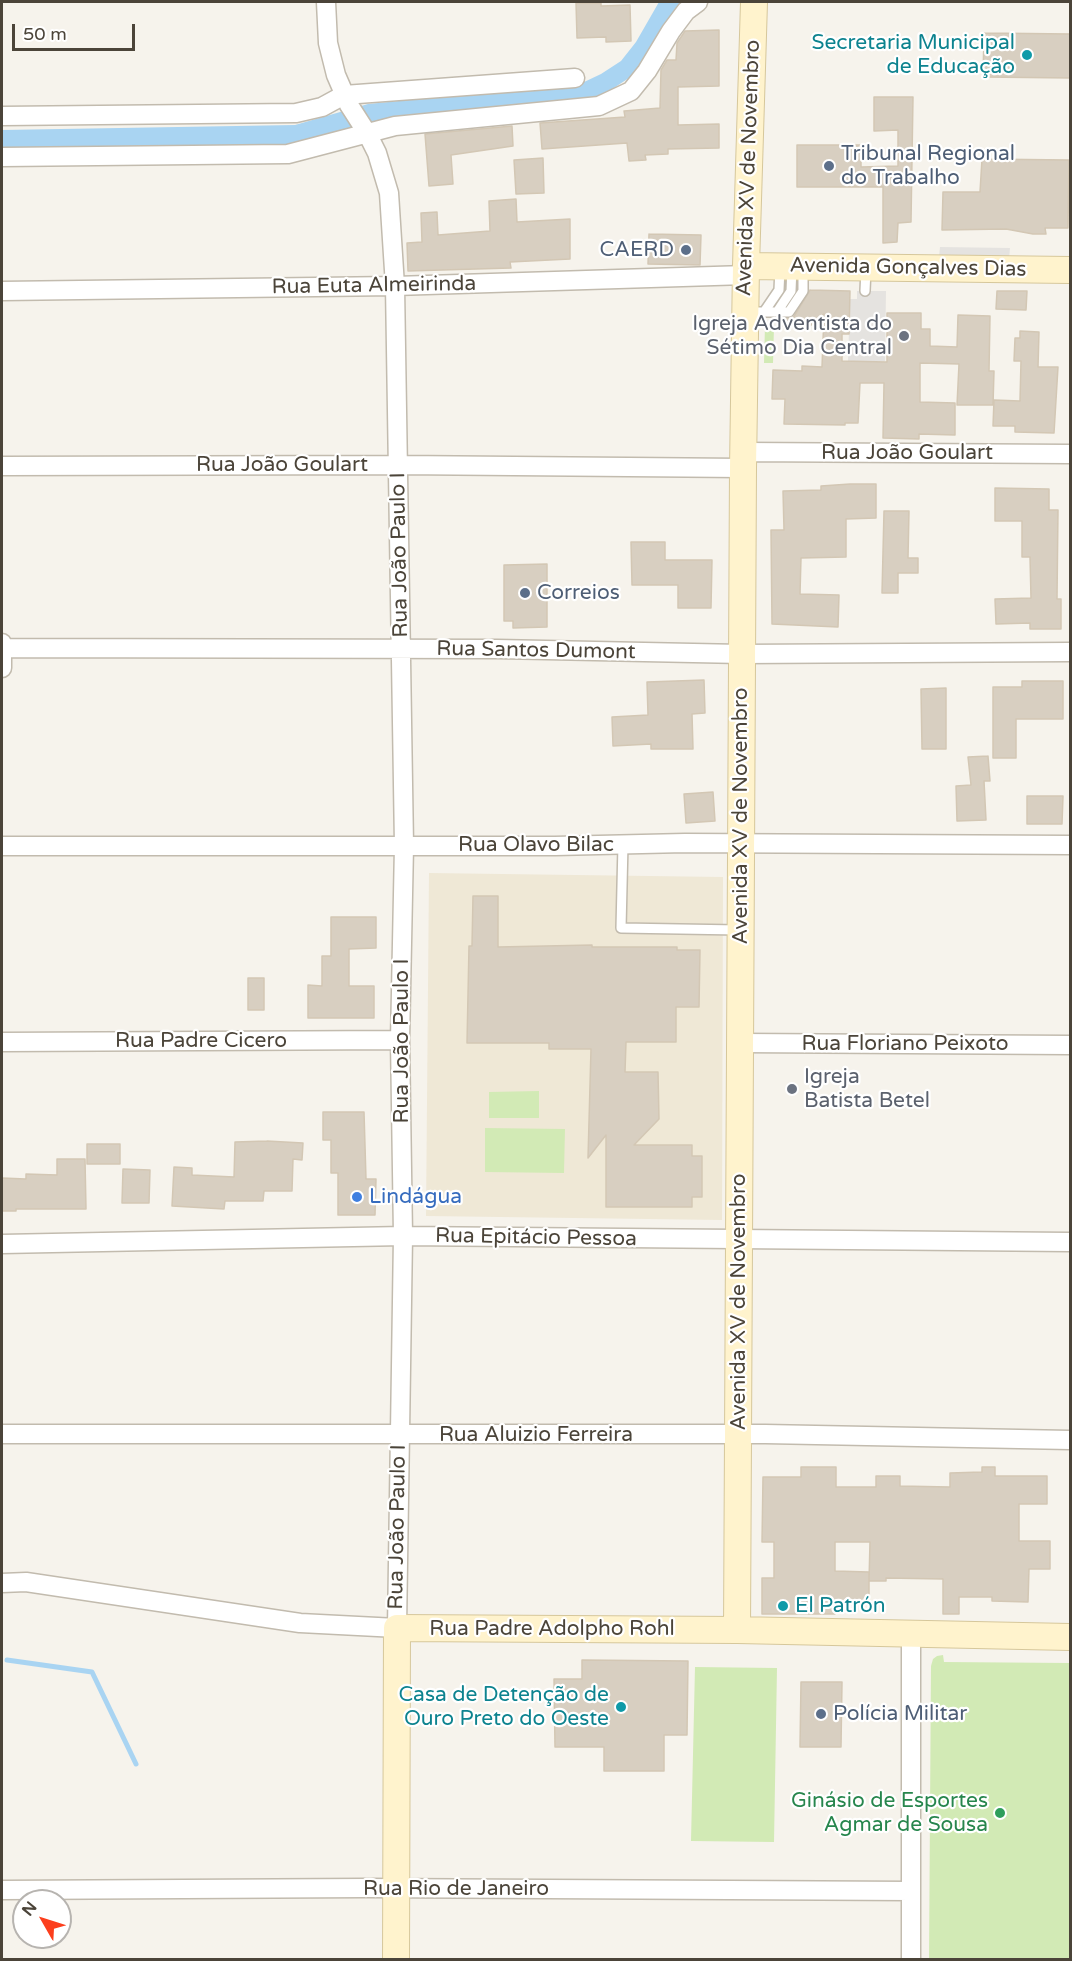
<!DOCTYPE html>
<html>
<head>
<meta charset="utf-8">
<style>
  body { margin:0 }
  #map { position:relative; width:1072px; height:1961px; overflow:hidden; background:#f6f3ec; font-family:"Varela Round",sans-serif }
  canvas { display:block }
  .frame { position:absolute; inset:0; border:3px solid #4b4439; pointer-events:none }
  .north { position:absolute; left:12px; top:1889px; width:60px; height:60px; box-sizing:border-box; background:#fff; border:2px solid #b7b4b0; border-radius:50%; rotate:309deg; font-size:16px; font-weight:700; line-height:24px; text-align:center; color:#4b4439 }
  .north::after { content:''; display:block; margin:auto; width:21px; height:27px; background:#fc3f1d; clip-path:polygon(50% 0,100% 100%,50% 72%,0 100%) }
  .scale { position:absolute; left:12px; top:24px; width:123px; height:27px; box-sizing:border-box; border:3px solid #4b4439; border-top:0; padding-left:8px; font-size:18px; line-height:21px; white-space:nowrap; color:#4b4439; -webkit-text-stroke:4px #fff; paint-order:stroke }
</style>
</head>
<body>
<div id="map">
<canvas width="1072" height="1961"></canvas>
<div class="frame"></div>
<div class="north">N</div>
<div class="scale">50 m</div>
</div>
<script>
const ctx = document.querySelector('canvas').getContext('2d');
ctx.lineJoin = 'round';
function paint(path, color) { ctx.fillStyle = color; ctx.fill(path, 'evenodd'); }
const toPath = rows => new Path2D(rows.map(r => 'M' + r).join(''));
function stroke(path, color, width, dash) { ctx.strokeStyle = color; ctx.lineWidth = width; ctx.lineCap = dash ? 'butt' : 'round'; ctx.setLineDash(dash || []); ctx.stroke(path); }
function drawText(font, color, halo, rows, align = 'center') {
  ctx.font = font + ' "Varela Round",sans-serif'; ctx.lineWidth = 4.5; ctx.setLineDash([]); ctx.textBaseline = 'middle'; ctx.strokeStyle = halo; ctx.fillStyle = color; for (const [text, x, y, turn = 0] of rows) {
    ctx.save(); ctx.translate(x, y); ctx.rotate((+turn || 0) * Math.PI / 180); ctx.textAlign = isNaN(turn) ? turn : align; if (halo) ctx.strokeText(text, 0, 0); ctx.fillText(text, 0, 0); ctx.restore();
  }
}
paint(toPath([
  [429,873,723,877,722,1220,426,1216]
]), '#efe8d6');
paint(toPath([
  [765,325,774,326,773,363,764,363],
  [539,1091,539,1118,489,1118,489,1092],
  [485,1128,565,1129,564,1173,485,1172],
  [943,1655,944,1662,1070,1663,1070,1959,929,1959,931,1666,933,1659,937,1656],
  [695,1667,777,1668,774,1842,691,1841]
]), '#d2eab5');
paint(toPath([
  [940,247,1010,248,1009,259,939,257],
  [857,291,886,291,885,361,848,361,850,299,857,299]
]), '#e5e3e0');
paint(toPath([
  [659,2,682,2,654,52,632,76,597,99,294,145,2,149,2,130,295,125,368,104,582,83,601,74,621,61,636,42]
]), '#a9d4f2');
stroke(toPath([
  [7,1660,92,1672,136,1764]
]), '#a9d4f2', 5);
const building = toPath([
  [576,3,601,3,601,6,630,5,631,41,606,42,606,37,577,38,576,3],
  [719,30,719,86,678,87,678,125,719,124,719,148,668,149,668,154,645,155,646,160,629,161,627,143,542,149,540,123,625,117,624,111,660,108,661,70,667,60,676,60,677,43,685,31,719,30],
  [984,33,1071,34,1071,78,983,77,984,33],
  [874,97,913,97,911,222,898,223,897,242,883,243,883,187,797,187,797,145,861,145,861,167,898,166,898,130,874,131,874,97],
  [512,126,513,146,451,155,453,184,429,186,425,134,512,126],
  [543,158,544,193,516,194,514,160,543,158],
  [982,159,1069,160,1068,228,1045,228,1046,234,1033,234,1006,229,942,230,943,192,980,192,982,159],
  [516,199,517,222,570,219,570,259,510,262,511,268,408,271,407,243,422,242,421,213,437,212,438,235,490,231,489,201,516,199],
  [649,234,701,235,700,265,648,264,649,234],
  [810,290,850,291,849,334,842,334,842,361,887,362,887,313,921,313,921,329,930,329,930,346,957,347,958,315,990,316,989,371,994,371,993,405,957,405,959,364,920,363,920,402,955,403,955,435,919,434,919,439,883,438,884,383,860,383,858,423,845,423,845,425,784,424,785,399,772,399,773,370,802,371,802,366,822,367,824,314,810,326,777,326,777,319,793,318,810,290],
  [997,291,1027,291,1026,310,996,309,997,291],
  [1020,331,1039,332,1038,367,1058,367,1054,433,1015,432,1015,426,993,426,994,400,1020,401,1021,361,1014,361,1015,338,1020,338,1020,331],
  [850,484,876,484,876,518,846,519,846,557,801,558,800,594,839,595,838,627,772,624,771,530,784,530,783,491,821,490,821,486,850,484],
  [995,488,1049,489,1049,510,1058,510,1057,599,1061,599,1061,629,1030,629,1030,623,996,624,995,599,1031,598,1030,557,1022,557,1022,521,995,521,995,488],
  [884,511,909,511,908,558,918,558,918,573,898,573,898,593,882,593,884,511],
  [631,542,665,542,665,560,712,560,711,608,678,608,678,585,632,585,631,542],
  [547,564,547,627,513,628,513,621,504,621,504,565,547,564],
  [704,680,705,713,692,714,693,749,651,749,651,744,613,746,612,717,648,715,647,682,704,680],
  [1022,681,1063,681,1063,719,1016,719,1016,758,993,758,993,687,1022,687,1022,681],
  [946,688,946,749,922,749,921,689,946,688],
  [988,756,990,781,984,781,986,820,957,821,956,786,971,785,968,757,988,756],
  [713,792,715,821,686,823,684,794,713,792],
  [1027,796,1063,796,1062,824,1027,824,1027,796],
  [473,896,498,896,498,947,592,945,592,947,677,947,677,950,700,950,699,1007,676,1007,676,1042,626,1042,625,1072,658,1072,659,1119,634,1145,692,1145,692,1156,702,1156,702,1197,692,1197,692,1207,606,1207,606,1135,588,1158,591,1049,549,1049,549,1043,467,1043,469,946,472,946,473,896],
  [331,917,376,917,376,948,349,949,349,986,374,986,374,1018,308,1018,308,985,322,986,322,956,331,956,331,917],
  [248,978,264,978,264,1010,248,1010,248,978],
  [323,1112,364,1112,366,1179,376,1179,375,1215,338,1215,338,1173,331,1173,331,1140,323,1140,323,1112],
  [267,1141,303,1143,302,1160,293,1159,292,1191,264,1191,263,1201,225,1201,224,1209,172,1206,174,1167,192,1168,192,1175,234,1177,235,1142,267,1141],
  [87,1144,120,1144,120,1164,87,1164,87,1144],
  [57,1159,85,1159,86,1209,16,1209,16,1211,2,1211,2,1178,26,1179,26,1174,57,1175,57,1159],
  [123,1169,150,1170,149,1203,122,1203,123,1169],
  [801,1467,836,1467,836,1487,876,1487,876,1476,900,1476,900,1486,950,1487,950,1473,982,1472,982,1467,995,1467,995,1476,1047,1476,1047,1504,1019,1504,1019,1541,1050,1541,1050,1569,1029,1569,1028,1602,992,1601,992,1597,959,1597,959,1614,943,1614,943,1579,886,1578,886,1581,869,1581,870,1542,835,1542,835,1571,869,1572,869,1604,835,1603,835,1614,762,1614,762,1578,774,1578,774,1542,762,1542,763,1477,801,1477,801,1467],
  [582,1660,688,1661,687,1735,664,1735,664,1771,604,1771,604,1747,555,1747,554,1679,582,1679,582,1660],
  [801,1682,842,1682,841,1747,800,1747,801,1682]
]);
paint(building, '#d8cfc1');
stroke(building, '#d3c7b4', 1.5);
const lane = toPath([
  [865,291,866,269],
  [747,312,789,312,803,291,803,270],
  [764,312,779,290,780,268],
  [777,312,791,291,792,267],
  [623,844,621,928,739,930]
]);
const street = toPath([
  [2,116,296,113,322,107,344,95,575,78],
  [2,157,288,154,395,126,599,106,631,91,647,71,671,31,686,11,698,2],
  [2,291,395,286,746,275],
  [743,452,1070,454],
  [2,466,399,465,743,468],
  [2,643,2,668],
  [2,648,497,649,742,654,1070,652],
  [2,846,555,846,685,843,1070,845],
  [2,1042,400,1040],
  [740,1043,1070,1045],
  [2,1244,403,1236,1070,1242],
  [2,1434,765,1434,1070,1440],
  [2,1583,26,1582,300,1623,397,1628,403,1236,400,1040,404,846,395,286,389,193,377,153,367,133,349,105,336,75,328,43,326,2],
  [911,1634,911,1960],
  [2,1890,365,1888,911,1891]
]);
const secondary = toPath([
  [746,266,1070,270],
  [737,1630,743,468,746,266,754,2],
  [396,1960,397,1628,737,1630,1070,1637]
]);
stroke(lane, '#c2bbae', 12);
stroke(street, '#c2bbae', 21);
stroke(secondary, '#d6c79b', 28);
stroke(lane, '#fff', 9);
stroke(street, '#fff', 18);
stroke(secondary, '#fff3cd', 26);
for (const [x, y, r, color] of [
  [1027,55,6,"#0f9aa8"],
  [829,166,6,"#5c6f8a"],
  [686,250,6,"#5c6f8a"],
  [904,336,6,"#6b7280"],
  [525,593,6,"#5c6f8a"],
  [792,1089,6,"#6b7280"],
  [357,1197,6,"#3f7fe0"],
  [783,1606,6,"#0f9aa8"],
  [621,1707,6,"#0f9aa8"],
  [821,1714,6,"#5c6f8a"],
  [1000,1813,6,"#2e9e5b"]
]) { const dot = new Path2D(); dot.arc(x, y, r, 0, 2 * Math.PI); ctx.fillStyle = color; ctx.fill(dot); stroke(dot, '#fff', 2); }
drawText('21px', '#0d838f', '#fff', [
  ["Secretaria Municipal",1015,43],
  ["de Educação",1015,67],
  ["El Patrón",795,1606,"left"],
  ["Casa de Detenção de",609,1695],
  ["Ouro Preto do Oeste",609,1719]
], 'right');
drawText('21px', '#4e5e75', '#fff', [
  ["Tribunal Regional",841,154],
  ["do Trabalho",841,178],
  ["CAERD",674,250,"right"],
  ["Correios",537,593],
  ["Polícia Militar",833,1714]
], 'left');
drawText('21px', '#4b4439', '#fff', [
  ["Avenida XV de Novembro",749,168,-88],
  ["Avenida Gonçalves Dias",908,268,1],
  ["Rua Euta Almeirinda",374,286,-1],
  ["Rua João Goulart",907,453],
  ["Rua João Goulart",282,465],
  ["Rua João Paulo I",400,555,-91],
  ["Rua Santos Dumont",536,651,1],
  ["Avenida XV de Novembro",741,816,-90],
  ["Rua Olavo Bilac",536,845],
  ["Rua Padre Cicero",201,1041],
  ["Rua João Paulo I",402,1041,-90],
  ["Rua Floriano Peixoto",905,1044],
  ["Rua Epitácio Pessoa",536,1238,1],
  ["Avenida XV de Novembro",739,1302,-90],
  ["Rua Aluizio Ferreira",536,1435],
  ["Rua João Paulo I",398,1527,-89],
  ["Rua Padre Adolpho Rohl",552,1629],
  ["Rua Rio de Janeiro",456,1889]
]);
drawText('21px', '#5b616d', '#fff', [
  ["Igreja Adventista do",892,324],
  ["Sétimo Dia Central",892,348],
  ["Igreja",804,1077,"left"],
  ["Batista Betel",804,1101,"left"]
], 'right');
drawText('21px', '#366cbe', '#fff', [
  ["Lindágua",369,1197]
], 'left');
drawText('21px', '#27864d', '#fff', [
  ["Ginásio de Esportes",988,1801],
  ["Agmar de Sousa",988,1825]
], 'right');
</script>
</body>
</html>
